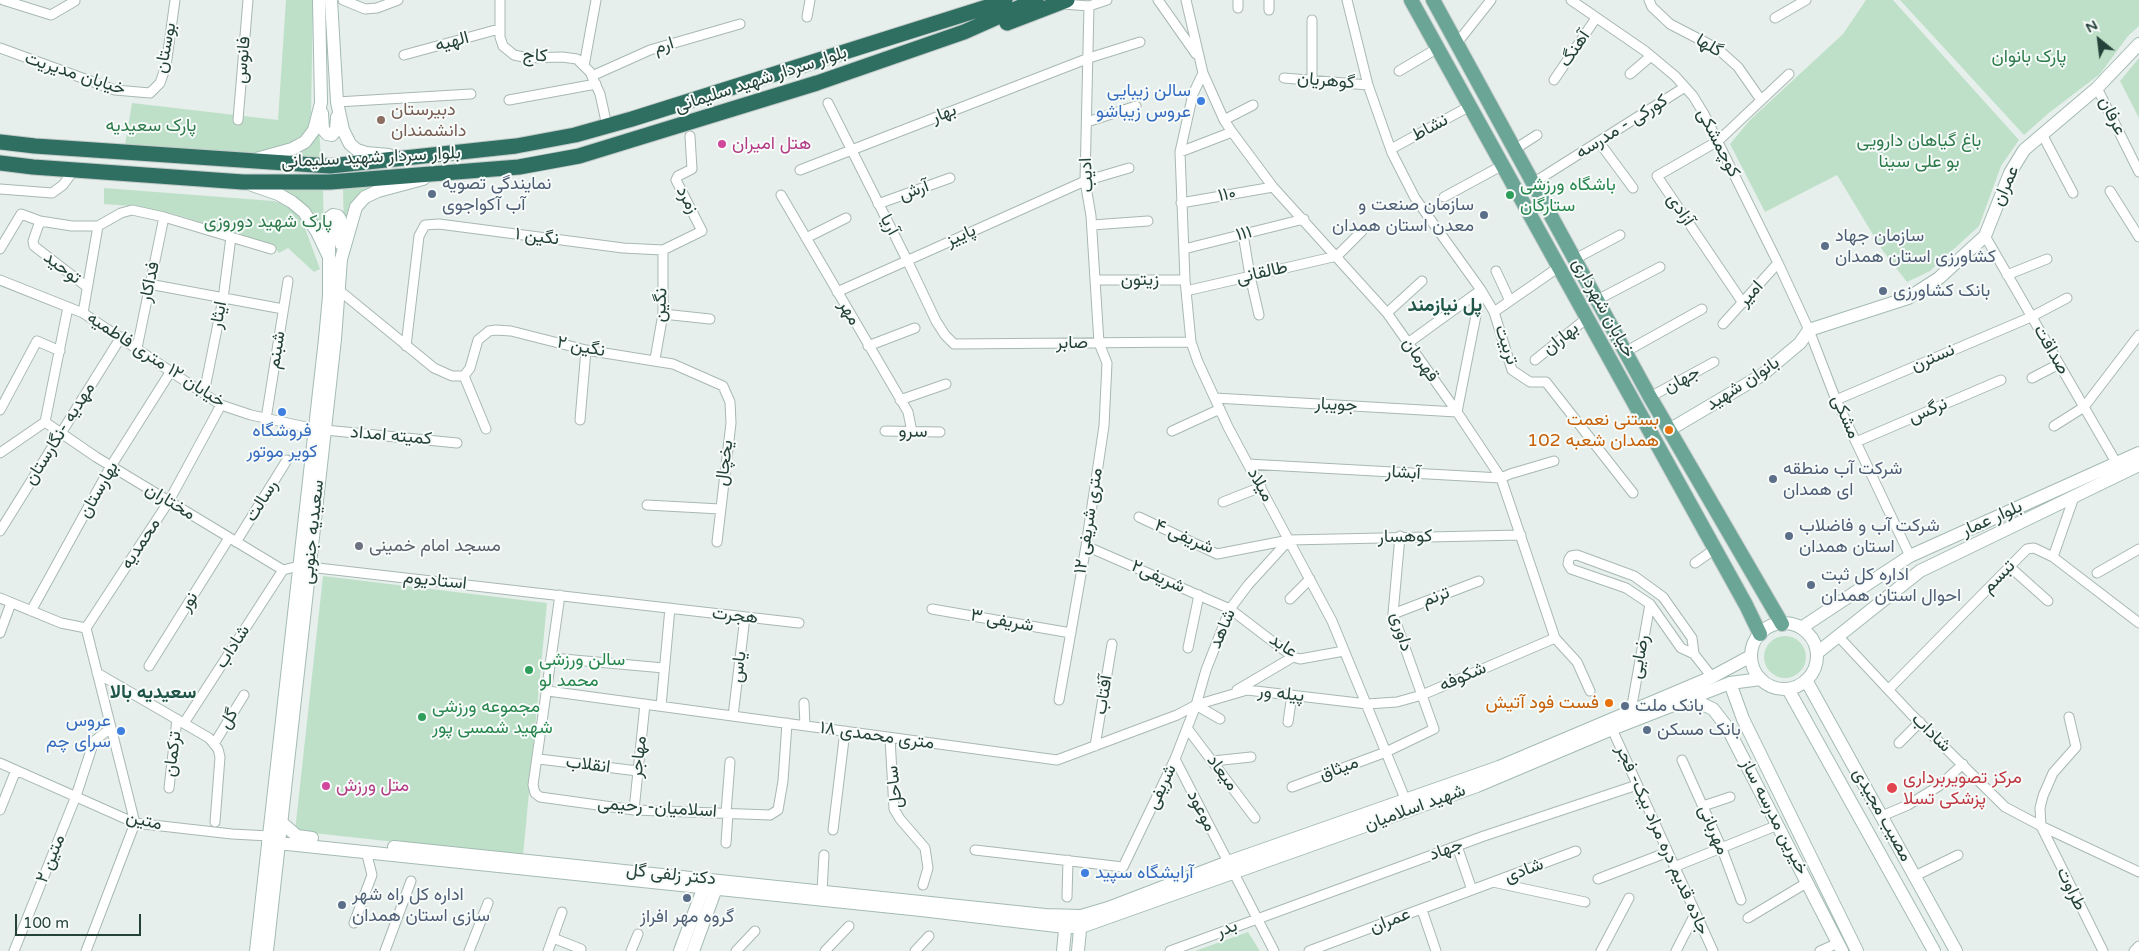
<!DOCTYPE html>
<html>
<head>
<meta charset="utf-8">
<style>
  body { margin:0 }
  #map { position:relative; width:2139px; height:951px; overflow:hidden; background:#e6efeb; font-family:"Varela Round",sans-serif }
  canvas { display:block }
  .north { position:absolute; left:2074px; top:15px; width:50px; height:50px; -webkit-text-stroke:4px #f7fbf9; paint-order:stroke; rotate:331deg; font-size:14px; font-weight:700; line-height:20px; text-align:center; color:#24423a }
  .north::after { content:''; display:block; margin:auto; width:18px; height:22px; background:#24423a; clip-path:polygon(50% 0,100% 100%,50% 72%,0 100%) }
  .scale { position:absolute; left:15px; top:914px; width:126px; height:22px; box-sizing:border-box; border:2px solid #24423a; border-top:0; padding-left:6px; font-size:15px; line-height:18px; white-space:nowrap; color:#24423a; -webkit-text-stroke:4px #f7fbf9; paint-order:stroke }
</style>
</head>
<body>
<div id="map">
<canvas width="2139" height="951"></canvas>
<div class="north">N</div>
<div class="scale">100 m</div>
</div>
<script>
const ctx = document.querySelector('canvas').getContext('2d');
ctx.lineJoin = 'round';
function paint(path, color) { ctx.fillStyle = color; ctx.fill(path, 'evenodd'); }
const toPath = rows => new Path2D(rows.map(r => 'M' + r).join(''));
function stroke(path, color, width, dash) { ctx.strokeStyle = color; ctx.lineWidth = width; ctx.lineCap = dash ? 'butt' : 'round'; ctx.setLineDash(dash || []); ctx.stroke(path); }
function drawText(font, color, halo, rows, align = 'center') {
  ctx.font = font + ' "Varela Round",Vazirmatn,sans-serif'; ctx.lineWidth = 4; ctx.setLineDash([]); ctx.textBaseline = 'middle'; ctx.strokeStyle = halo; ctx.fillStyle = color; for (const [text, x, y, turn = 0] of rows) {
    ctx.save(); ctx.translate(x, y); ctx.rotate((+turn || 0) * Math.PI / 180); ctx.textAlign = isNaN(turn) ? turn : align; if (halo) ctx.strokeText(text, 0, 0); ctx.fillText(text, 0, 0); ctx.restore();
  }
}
paint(toPath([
  [286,0,313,0,311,114,308,127,301,136,282,147,260,153,125,145,132,103,278,120],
  [1866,0,1893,0,2019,140,2001,166,1979,226,1930,271,1907,282,1883,251,1837,175,1765,212,1730,144,1750,120,1843,34],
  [1900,0,2139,0,2139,26,2128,36,2100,74,2050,112,2024,135],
  [2139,58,2139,118,2120,81],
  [319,128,321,158,279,157],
  [381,185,371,189,344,234,343,188],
  [104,188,273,201,287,205,302,220,320,269,314,272,288,248,279,253,273,245,171,213,131,206,104,204],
  [274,188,323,189,324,238,310,211],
  [323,576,547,603,523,856,295,831],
  '1764 657a21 21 0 1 1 42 0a21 21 0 1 1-42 0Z',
  [1248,932,1260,951,1195,951]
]), '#bfe0c8');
const street = toPath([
  [3,0,51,15,75,1],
  [343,0,365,9,377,8,398,0],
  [500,0,500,37,503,46,514,55,528,58,562,57,577,59,590,72,600,94,607,126],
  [1158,0,1196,54],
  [1186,0,1203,73,1224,120,1232,132,1273,187,1387,313,1457,412,1501,478,1555,638,1577,662,1590,691],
  [1269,0,1269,10],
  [1347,0,1368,85,1392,153,1415,198,1481,290,1494,312,1512,370,1530,382,1546,382,1633,493],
  [1571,0,1645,51,1675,76,1693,96,1704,114,1778,263,1809,330,1836,400,1910,556],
  [1649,0,1652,7,1670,24,1718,49,1738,67,1761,100],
  [1063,4,1089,6,1107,0],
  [1238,8,1238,0],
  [807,17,810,0],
  [1775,18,1806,0],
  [1457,43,1491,0],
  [0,48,115,90,150,93,160,83,166,66,175,0],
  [404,55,499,29],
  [584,66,596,0],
  [1399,71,1438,48],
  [1203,73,1193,94,1180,152,1185,280,1191,342,1198,362,1228,427,1332,621,1406,801],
  [1630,74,1651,56],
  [592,76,650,50,740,24],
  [1284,78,1368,85],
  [1312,80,1312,20],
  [1554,80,1596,18],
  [2097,88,2139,172],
  [509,100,596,84],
  [337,102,471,94],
  [828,103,907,260,936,321,945,335,954,344,1191,342],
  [238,120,248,0],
  [1224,120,1253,105],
  [1087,122,1136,106],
  [2042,134,2073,193],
  [1599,142,1633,188],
  [1391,149,1470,106],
  [1515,149,1537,135],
  [1180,152,1232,132],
  [800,170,1089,58,1140,42],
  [1533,183,1685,87],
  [0,189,52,193,63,185,74,170],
  [2110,191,2139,237],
  [781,195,908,412,912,432],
  [1444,197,1503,165],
  [1181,203,1273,187],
  [878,204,950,178],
  [40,221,33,241,34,246,87,287],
  [1092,225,1148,221],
  [1243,234,1250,276,1259,315],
  [1985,236,2117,464],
  [806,238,846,218],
  [0,249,21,214,40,221,72,226,98,226,121,213,132,210,164,217,271,249],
  [1184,249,1304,219],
  [1575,259,1620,235],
  [1496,271,1510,301],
  [2007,275,2047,259],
  [0,280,83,313,221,405,251,415,315,429],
  [1095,280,1185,280],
  [149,284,283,309],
  [340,291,434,368,452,376,464,376],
  [1186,291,1337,256,1362,231],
  [837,292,1085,181,1129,168],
  [1597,300,1660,267],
  [1743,303,1657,176,1718,141,1789,74],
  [1494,312,1559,267],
  [83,313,98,226],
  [1387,313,1422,281],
  [663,314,710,319],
  [1723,324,1778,263],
  [1408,343,1481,290],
  [406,346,419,236,425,225,439,224,623,248,663,250,702,231,676,180,678,176,692,169,690,136],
  [868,346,915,328],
  [137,348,164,217],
  [1625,352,1702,309],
  [655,359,663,314,663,250],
  [1535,360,1587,318],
  [464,376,470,368,478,340,489,331,496,330,511,331,586,350,673,364,723,386,730,402,731,423,717,542],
  [464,376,486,429],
  [2032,378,2059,364],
  [204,393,223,299,231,237],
  [1650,397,1714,362],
  [1215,398,1457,412,1481,290],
  [900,400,946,384],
  [1836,400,2031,317,2067,298],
  [0,410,37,341,60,351],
  [266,419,288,281],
  [580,420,586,350],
  [45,422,96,457,283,570,299,566],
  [45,422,68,307],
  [2054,426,2084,407,2139,335],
  [325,430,457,443],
  [885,431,940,432],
  [1172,431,1220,409],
  [1856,442,2001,380],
  [0,453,45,422],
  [1248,464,1501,478,1510,474,1554,461],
  [2074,497,2053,557,2139,623],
  [1223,502,1261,487],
  [647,505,720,509],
  [1139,517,1217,554,1289,540,1521,535],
  [0,531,121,337],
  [236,542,287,460],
  [1086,546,1230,609,1293,657,1300,659,1344,651],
  [1577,555,1634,576,1663,597,1692,638,1694,654,1681,648,1650,604,1626,588,1571,569,1568,564,1569,559,1571,556,1577,555],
  [1695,563,1715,549],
  [309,567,799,623],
  [2010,567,2048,601],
  [2097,573,2139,549],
  [560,595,533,785,535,793,540,797,634,810,770,815,778,810,783,781,787,723],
  [0,598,61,623,86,628],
  [1290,599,1310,579],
  [932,609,1071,633],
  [31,611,111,466,171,371],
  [1393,614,1479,581],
  [86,628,169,501,221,405],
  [86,628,135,823],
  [0,633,11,603],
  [1838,636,1911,714,2005,807,2041,826,2139,872],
  [1188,648,1199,595],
  [1694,654,1712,677],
  [552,658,664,668],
  [149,666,229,538],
  [97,673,209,738,218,749,220,757,215,822],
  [1889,689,2027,549,2034,548,2053,557],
  [1237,690,1293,657],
  [548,691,1057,760,1177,715,1196,705,1247,690,1367,704,1397,702,1422,695,1555,638],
  [1059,700,1086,546,1104,426,1107,363,1099,343,1091,216,1085,181,1089,6],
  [804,703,805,726],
  [1196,705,1220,719],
  [661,706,670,608],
  [1631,711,1650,604],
  [733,716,745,617],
  [2069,717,2076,747,2053,773,2043,796,2040,808,2041,826,2103,951],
  [1288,722,1292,695],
  [184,723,283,570],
  [1187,728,1255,818],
  [1612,729,1713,951],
  [890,738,894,809,900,819,925,848,928,868,923,885],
  [1899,743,1920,722],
  [214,744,244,695],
  [1095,746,1112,644],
  [539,759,638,771],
  [1175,759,1274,951],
  [1682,760,1722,849,1741,900],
  [1213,761,1251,757],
  [0,763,135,823,232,834,269,836],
  [1292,787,1386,752,1434,729,1393,614,1400,536],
  [169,788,177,719],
  [1703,806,1730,797],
  [0,810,16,770],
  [634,810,645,704],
  [726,813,730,762],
  [1882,816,1908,805,1939,786,1963,764],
  [833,830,845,731],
  [726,843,728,814],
  [1457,846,1472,890],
  [975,850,1123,867,1175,759,1196,705,1206,670,1230,609,1248,585,1289,540],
  [1674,867,1778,825],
  [1915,876,1958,855],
  [1598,879,1668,852],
  [1493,882,1585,902],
  [822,891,824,855],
  [1067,897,1068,860],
  [1422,910,1436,951],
  [1748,918,1808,882],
  [354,923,372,875,366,851],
  [553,938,581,949],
  [14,951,76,796,94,741,111,728],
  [86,951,135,823],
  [385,951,411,881],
  [469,951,488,903],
  [548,951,562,912],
  [631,951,638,934],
  [736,951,755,931],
  [825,951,849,926],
  [915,951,929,936],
  [1170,951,1484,836,1637,785],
  [1309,951,1576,851],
  [1601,951,1629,898],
  [1676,951,1695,914],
  [1820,951,1838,943],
  [2134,951,2139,946]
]);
const secondary = toPath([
  [331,0,337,102,343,130,350,144,357,150,366,153,389,155],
  [322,113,323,129,327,134,332,135,336,130,337,117],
  [256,159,292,149,305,142,314,130,321,103,319,0],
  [252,185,278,194,292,202,304,212,317,232,329,257,329,296,325,339,256,951],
  [329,254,329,218,333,215,338,216,340,219,341,244],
  [1669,430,1762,375,1800,343,1809,330,1908,298,1939,278,1985,236,2010,173,2024,150,2097,88,2139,44],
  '1751 656a33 33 0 1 1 66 0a33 33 0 1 1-66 0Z',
  [1801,628,1910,556,2139,453],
  [1817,653,1920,571,2139,465],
  [1806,680,1956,951],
  [1730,683,1743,719,1857,951],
  [1788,689,1934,951],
  [1689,698,1713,709,1727,727,1842,951],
  [281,822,297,836,312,838],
  [268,842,921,910,1065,927,1081,927,1477,786,1612,729,1730,683,1761,679],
  [394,847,1045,915,1081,916,1108,908,1228,862,1499,767,1712,677,1751,656],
  [267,951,335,339,341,259,356,207,365,197,378,191,423,179],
  [680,951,706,881],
  [693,951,718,883],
  [1063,951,1066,920],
  [1078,951,1081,919]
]);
const primary = toPath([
  [1411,0,1746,605,1760,634],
  [1433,0,1650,397,1782,624]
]);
const highway = toPath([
  [1007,23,1067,0],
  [0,142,35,146,330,166,516,146,575,135,632,119,987,7,1005,0],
  [0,163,33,167,243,182,330,182,519,167,579,156,817,83,964,32,1036,0]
]);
stroke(street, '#a8b8b2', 11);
stroke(secondary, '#a4bbb3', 14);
stroke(primary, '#c2cac8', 16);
stroke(highway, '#c2cac8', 17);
stroke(street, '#fff', 9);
stroke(secondary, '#fff', 12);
stroke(primary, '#6aa596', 14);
stroke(highway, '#2f6f62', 15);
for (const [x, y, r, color] of [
  [1201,101,5,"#3f7fe0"],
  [381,120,5,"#8d6e63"],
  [722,144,5,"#d1479c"],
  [432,194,5,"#5c6f8a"],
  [1510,195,5,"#2e9e5b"],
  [1484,215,5,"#5c6f8a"],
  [1825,246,5,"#5c6f8a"],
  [1883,291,5,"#5c6f8a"],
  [282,412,5,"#3f7fe0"],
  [1669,430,5,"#e8710a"],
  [1773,479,5,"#5c6f8a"],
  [1789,536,5,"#5c6f8a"],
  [359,546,5,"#6b7280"],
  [1811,585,5,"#5c6f8a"],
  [529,670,5,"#2e9e5b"],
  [1609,703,5,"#e8710a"],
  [1625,706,5,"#5c6f8a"],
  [422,717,5,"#2e9e5b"],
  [1647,730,5,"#5c6f8a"],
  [121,731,5,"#3f7fe0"],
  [326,786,5,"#d1479c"],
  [1892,788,6,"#e0444e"],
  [1085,873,5,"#3f7fe0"],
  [687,898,5,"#5c6f8a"],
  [342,905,5,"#5c6f8a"]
]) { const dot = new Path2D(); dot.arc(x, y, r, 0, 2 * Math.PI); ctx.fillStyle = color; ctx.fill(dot); stroke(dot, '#f7fbf9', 2); }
drawText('18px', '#24423a', '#f7fbf9', [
  ["الهیه",452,42,-15],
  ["ارم",664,46,-17],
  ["گلها",1709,46,31],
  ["بوستان",166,48,-79],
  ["آهنگ",1575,49,-56],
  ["کاج",535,56,3],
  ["فانوس",243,60,-85],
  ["خیابان مدیریت",75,74,18],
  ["بلوار سردار شهید سلیمانی",761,80,-18],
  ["گوهریان",1326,81,5],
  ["بهار",944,114,-21],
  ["عرفان",2112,116,64],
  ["کورکی - مدرسه",1622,127,-32],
  ["نشاط",1430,128,-28],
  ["کوچمشکی",1718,143,63],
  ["بلوار سردار شهید سلیمانی",371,158,-3],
  ["ادیب",1087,175,-93],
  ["عمران",2006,186,-66],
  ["آرش",914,191,-20],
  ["۱۱۰",1227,195,-10],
  ["زمرد",687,200,62],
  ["آزادی",1680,210,56],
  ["آریا",889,225,62],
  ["۱۱۱",1244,234,-14],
  ["پاییز",961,236,-24],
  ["نگین ۱",537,237,7],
  ["توحید",62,268,37],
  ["طالقانی",1262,273,-13],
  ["زیتون",1140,280],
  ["فداکار",150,282,-78],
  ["امیر",1751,294,-48],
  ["نگین",661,305,-87],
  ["خیابان شهرداری",1603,308,61],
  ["مهر",849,313,60],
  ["ایثار",219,315,-79],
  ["بهاران",1561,339,-39],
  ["صابر",1072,343],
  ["تربیت",1506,345,71],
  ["نگین ۲",581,347,11],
  ["شبنم",277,350,-81],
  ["صداقت",2051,350,60],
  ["نسترن",1933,358,-23],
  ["خیابان ۱۲ متری فاطمیه",156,360,33],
  ["قهرمان",1420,360,55],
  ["جهان",1682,380,-28],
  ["بانوان شهید",1743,384,-33],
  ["جویبار",1336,405,3],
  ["نرگس",1928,411,-23],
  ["مشکی",1845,417,66],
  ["سرو",913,432,1],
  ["مهدیه -نگارستان",60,434,-58],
  ["کمیته امداد",391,436,5],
  ["یخچال",725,463,-83],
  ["آبشار",1403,473,3],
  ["میلاد",1260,485,61],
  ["بهارستان",99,490,-60],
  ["رسالت",262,501,-58],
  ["مختاران",170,502,31],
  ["بلوار عمار",1992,519,-24],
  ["۱۲ متری شریفی",1089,521,-81],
  ["سعیدیه جنوبی",313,532,-84],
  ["شریفی ۴",1184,537,23],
  ["کوهسار",1405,537,-1],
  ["محمدیه",141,544,-57],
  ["شریفی۲",1158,577,24],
  ["تبسم",1999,577,-46],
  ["استادیوم",435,581,6],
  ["ترنم",1436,597,-21],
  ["نور",189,602,-58],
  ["هجرت",735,616,6],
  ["شریفی ۳",1002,621,10],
  ["شاهد",1223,629,-67],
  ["داوری",1401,632,74],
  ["عابد",1283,646,33],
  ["شاداب",233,647,-57],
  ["رضایی",1640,657,-80],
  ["یاس",739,667,-83],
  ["شکوفه",1463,677,-23],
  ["پیله ور",1281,694,6],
  ["آفتاب",1104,695,-81],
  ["گل",229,719,-58],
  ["شاداب",1931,733,44],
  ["۱۸ متری محمدی",877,736,8],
  ["ترکمان",173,754,-83],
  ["مهاجر",639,757,-84],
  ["انقلاب",588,765,7],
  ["میثاق",1339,769,-20],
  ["میعاد",1222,773,54],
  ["ساحل",895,787,-97],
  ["شریفی",1162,787,-65],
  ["اسلامیان- رحیمی",657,808,4],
  ["شهید اسلامیان",1415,808,-20],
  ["موعود",1201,811,63],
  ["مصیب مجیدی",1882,815,61],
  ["خیرین مدرسه ساز",1774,817,63],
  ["متین",144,821,13],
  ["مهربانی",1713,830,67],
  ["جاده قدیم دره مراد بیک- فجر",1662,840,66],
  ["جهاد",1446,850,-20],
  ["متین ۲",51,859,-68],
  ["شادی",1524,871,-21],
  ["دکتر زلفی گل",671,875,6],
  ["طراوت",2071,889,64],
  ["عمران",1390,921,-21],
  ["بدر",1227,929,-21]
]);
drawText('18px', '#2d7a4b', '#f7fbf9', [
  ["پارک بانوان",2029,57],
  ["پارک سعیدیه",151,126],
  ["باغ گیاهان دارویی",1919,141],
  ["بو علی سینا",1919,162],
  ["پارک شهید دوروزی",268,222]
]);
drawText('18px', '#366cbe', '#f7fbf9', [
  ["سالن زیبایی",1191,91],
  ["عروس زیباشو",1191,112],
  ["فروشگاه",282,431,"center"],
  ["کویر موتور",282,452,"center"],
  ["عروس",111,721],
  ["سرای چم",111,742],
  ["آرایشگاه سپید",1095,873,"left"]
], 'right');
drawText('18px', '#785e54', '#f7fbf9', [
  ["دبیرستان",391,110],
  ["دانشمندان",391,131]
], 'left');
drawText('18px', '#b23c85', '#f7fbf9', [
  ["هتل امیران",732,144],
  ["متل ورزش",336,786]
], 'left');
drawText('18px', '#4e5e75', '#f7fbf9', [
  ["نمایندگی تصویه",442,184],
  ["آب آکواجوی",442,205],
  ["سازمان صنعت و",1474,205,"right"],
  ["معدن استان همدان",1474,226,"right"],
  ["سازمان جهاد",1835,236],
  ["کشاورزی استان همدان",1835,257],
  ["بانک کشاورزی",1893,291],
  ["شرکت آب منطقه",1783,469],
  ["ای همدان",1783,490],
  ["شرکت آب و فاضلاب",1799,526],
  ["استان همدان",1799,547],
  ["اداره کل ثبت",1821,575],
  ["احوال استان همدان",1821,596],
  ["بانک ملت",1635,706],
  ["بانک مسکن",1657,730],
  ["اداره کل راه شهر",352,895],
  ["سازی استان همدان",352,916],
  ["گروه مهر افراز",687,917,"center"]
], 'left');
drawText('18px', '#27864d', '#f7fbf9', [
  ["باشگاه ورزشی",1520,185],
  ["ستارگان",1520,206],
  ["سالن ورزشی",539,660],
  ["محمد لو",539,681],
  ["مجموعه ورزشی",432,707],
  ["شهید شمسی پور",432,728]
], 'left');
drawText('18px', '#c56008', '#f7fbf9', [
  ["بستنی نعمت",1659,420],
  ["همدان شعبه 102",1659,441],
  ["فست فود آتیش",1599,703]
], 'right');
drawText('18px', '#5b616d', '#f7fbf9', [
  ["مسجد امام خمینی",369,546]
], 'left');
drawText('18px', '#be3a42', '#f7fbf9', [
  ["مرکز تصویربرداری",1903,778],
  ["پزشکی تسلا",1903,799]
], 'left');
drawText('bold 19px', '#1f5548', '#f7fbf9', [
  ["پل نیازمند",1445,306],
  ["سعيدیه بالا",153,693]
]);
</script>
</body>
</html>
